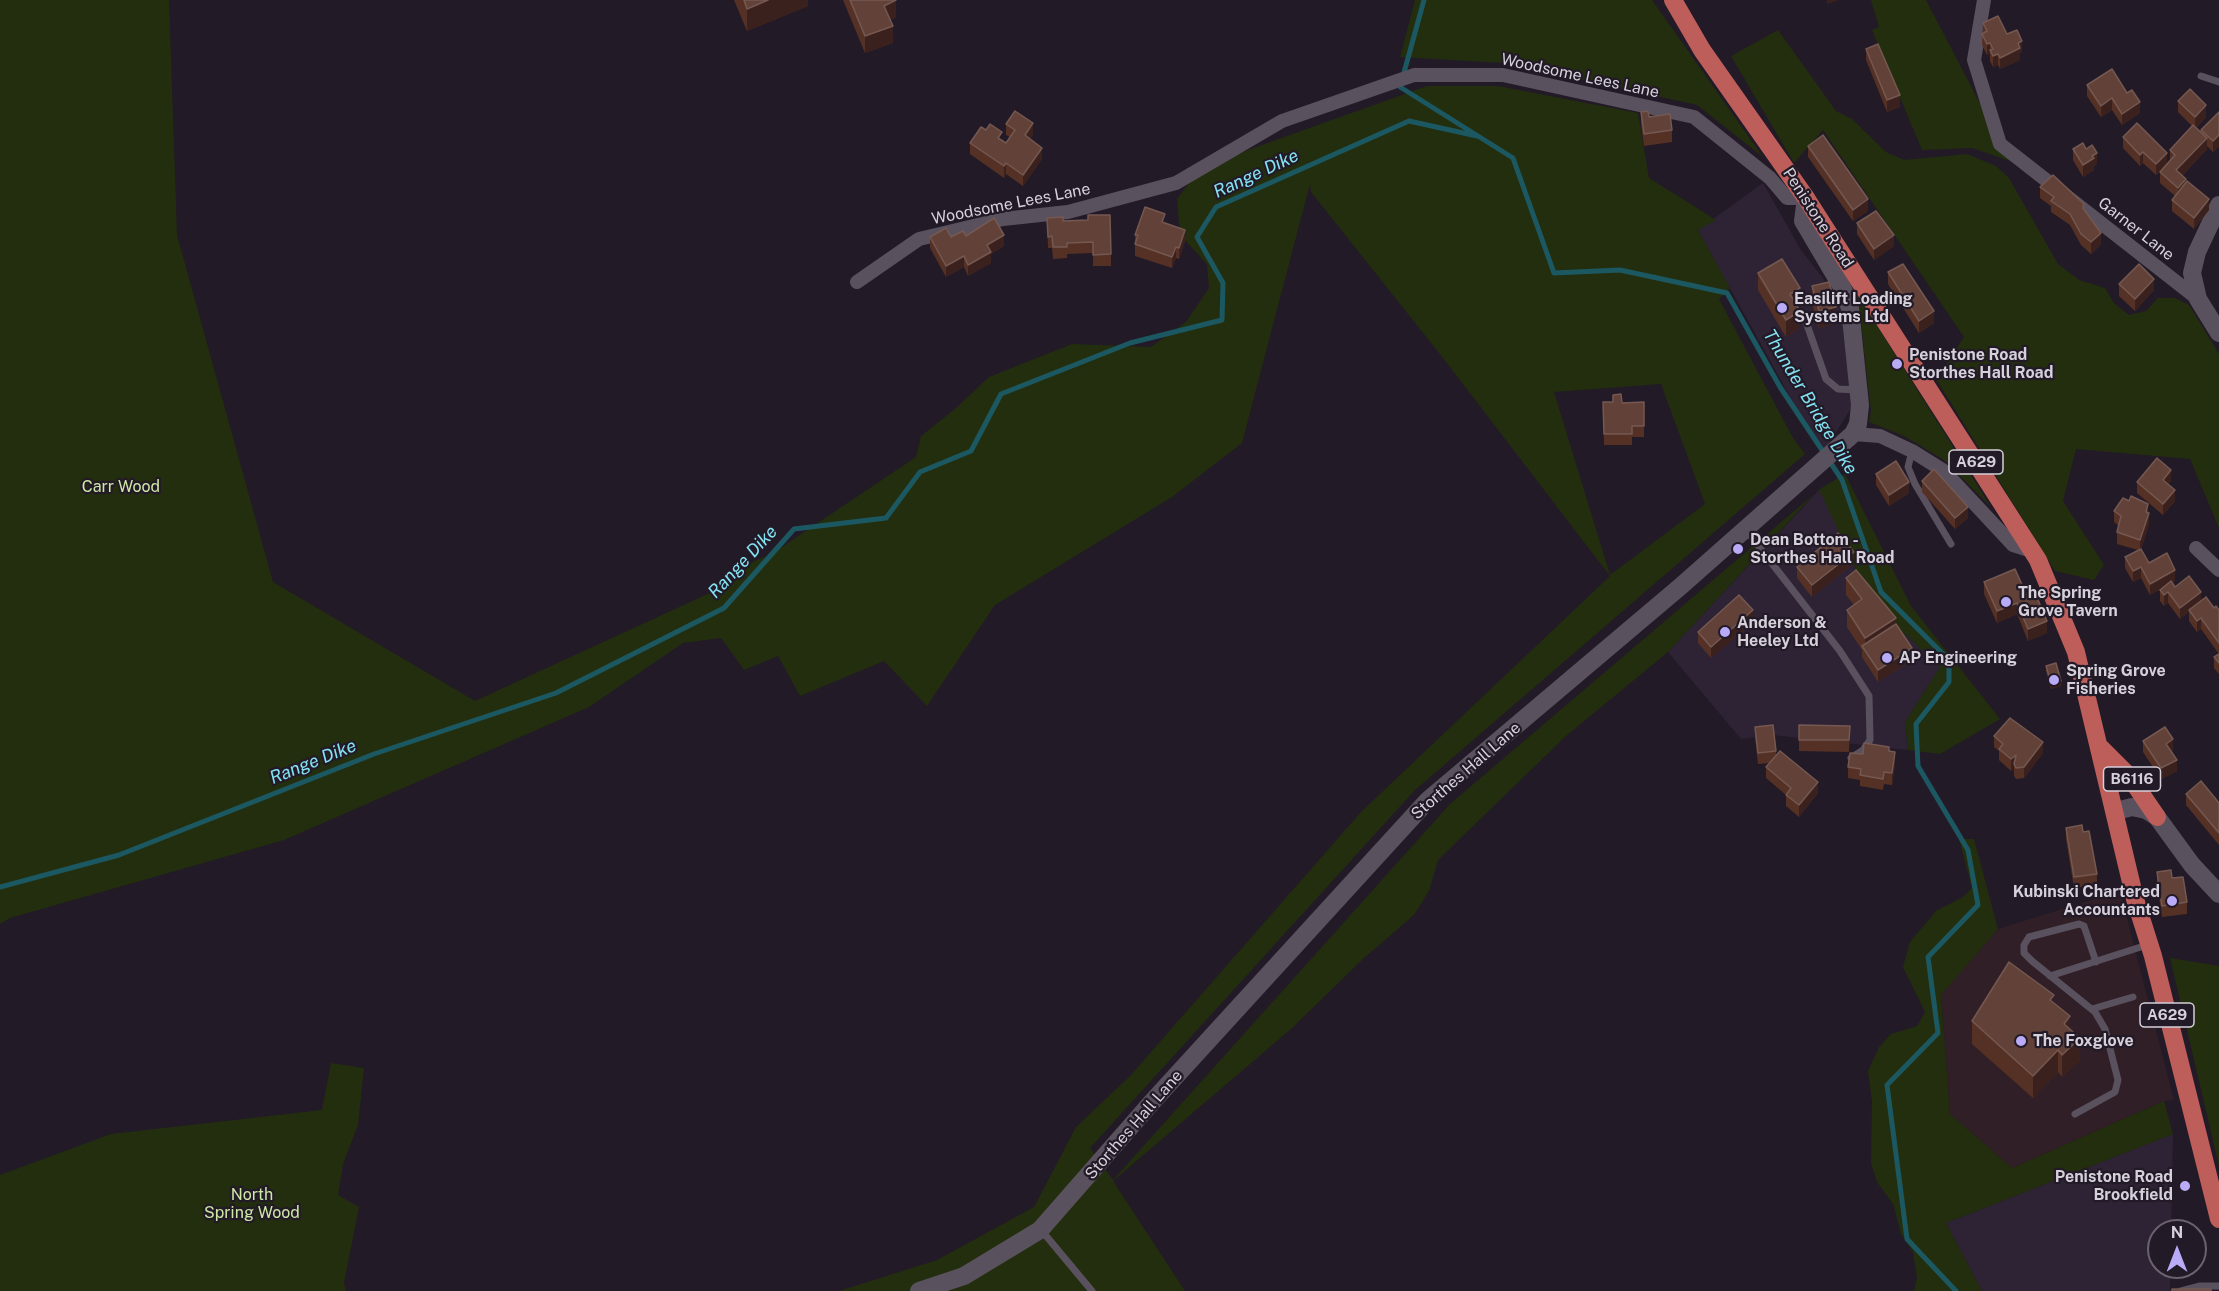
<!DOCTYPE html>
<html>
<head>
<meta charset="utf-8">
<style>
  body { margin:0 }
  #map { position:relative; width:2219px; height:1291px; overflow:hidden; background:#221a27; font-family:"Public Sans",sans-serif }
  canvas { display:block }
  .north { position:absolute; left:2147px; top:1219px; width:60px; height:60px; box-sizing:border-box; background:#221a27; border:2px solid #6a636e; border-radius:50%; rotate:0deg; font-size:16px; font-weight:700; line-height:24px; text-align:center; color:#d5d0d9 }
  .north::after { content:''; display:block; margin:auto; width:21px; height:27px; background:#b9abf7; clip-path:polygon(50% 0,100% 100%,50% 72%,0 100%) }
</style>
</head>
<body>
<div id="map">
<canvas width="2219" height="1291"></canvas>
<div class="north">N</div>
</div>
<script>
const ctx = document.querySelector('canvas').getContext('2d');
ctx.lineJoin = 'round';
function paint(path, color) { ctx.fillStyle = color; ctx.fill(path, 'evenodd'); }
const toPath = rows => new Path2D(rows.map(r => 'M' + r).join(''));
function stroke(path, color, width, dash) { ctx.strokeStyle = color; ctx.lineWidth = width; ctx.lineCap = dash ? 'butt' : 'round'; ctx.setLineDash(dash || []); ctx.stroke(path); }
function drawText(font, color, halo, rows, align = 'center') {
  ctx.font = font + ' "Public Sans",sans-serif'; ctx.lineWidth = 4.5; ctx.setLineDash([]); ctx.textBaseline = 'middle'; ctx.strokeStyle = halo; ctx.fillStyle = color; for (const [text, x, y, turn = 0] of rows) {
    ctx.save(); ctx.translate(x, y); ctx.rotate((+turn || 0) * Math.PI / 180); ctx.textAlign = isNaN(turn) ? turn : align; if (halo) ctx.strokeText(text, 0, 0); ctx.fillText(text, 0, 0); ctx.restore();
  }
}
paint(toPath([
  [2120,891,2174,1100,2164,1101,2012,1168,1950,1114,1941,994,1998,929]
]), '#301f27');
paint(toPath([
  [1763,183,1801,250,1839,299,1844,319,1853,405,1822,455,1698,230],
  [1820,489,1871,602,1940,667,1905,722,1908,750,1773,735,1741,739,1668,652],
  [2173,1134,2171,1231,2159,1231,2159,1267,2170,1267,2170,1291,1982,1291,1946,1223]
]), '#2e2334');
paint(toPath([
  [0,0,169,0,177,235,273,582,475,701,712,592,735,570,773,553,916,457,921,436,956,408,989,377,1072,344,1151,347,1186,322,1209,288,1207,264,1180,235,1177,199,1192,179,1234,155,1427,86,1498,86,1638,113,1649,178,1716,220,1698,230,1730,288,1719,299,1793,438,1805,454,1414,791,1090,1148,1113,1180,1450,804,1820,489,1845,474,1911,606,2000,719,1940,754,1908,750,1905,722,1940,667,1871,602,1819,489,1668,652,1566,736,1438,860,1429,891,1414,915,1363,959,1291,1029,1113,1181,1185,1291,839,1291,937,1260,1034,1207,1076,1127,1130,1076,1361,812,1610,576,1443,358,1311,192,1310,184,1242,443,1172,497,995,605,927,706,884,661,800,696,778,656,744,670,721,638,683,643,589,707,284,840,10,918,0,924],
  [1661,384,1705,504,1610,575,1554,392],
  [1415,0,1652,0,1763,157,1697,105,1505,63,1400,57],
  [1871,0,1926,0,2010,161,1972,148,1922,150,1872,30,1879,27],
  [1778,30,1836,111,1852,119,1886,152,1904,160,1967,154,1996,166,2009,178,2058,264,2079,280,2105,288,2114,303,2129,315,2146,311,2158,298,2175,298,2189,305,2219,354,2219,528,2190,459,2076,449,2063,501,2104,565,2094,580,2055,571,1936,379,1964,337,1823,130,1794,163,1731,56],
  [1853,288,1991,507,1944,460,1904,436,1869,422,1871,411,1859,304],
  [1959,839,1974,839,1998,929,1941,995,1950,1114,2012,1168,2164,1101,2173,1134,1946,1223,1982,1291,1914,1291,1917,1278,1913,1252,1901,1234,1893,1204,1877,1182,1871,1163,1872,1101,1868,1071,1879,1047,1891,1034,1917,1026,1925,1012,1903,967,1910,942,1936,911,1963,897,1972,888],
  [2170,958,2219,966,2219,1166],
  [331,1063,364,1068,358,1125,343,1164,338,1195,359,1207,344,1283,346,1291,0,1291,0,1175,111,1134,322,1110]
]), '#232e0e');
stroke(toPath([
  [1424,0,1400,87,1513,158,1554,273,1620,270,1727,293,1780,387,1842,480,1881,592,1949,660,1949,682,1916,724,1918,766,1968,850,1978,905,1928,957,1938,1033,1887,1085,1907,1239,1956,1291],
  [0,887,119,855,374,754,556,693,724,608,794,529,886,518,920,472,971,451,1001,394,1130,343,1222,320,1223,283,1197,237,1216,207,1409,121,1477,136]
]), '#1c5862', 5);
stroke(toPath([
  [2201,76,2219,82],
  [1806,322,1826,379,1838,389,1858,390],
  [1912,451,1908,467,1915,484,1951,544],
  [1746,530,1840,651,1869,696,1870,740,1863,750,1851,758],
  [2050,976,2147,945],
  [2092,1009,2133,997],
  [2075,1114,2115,1092,2118,1080,2105,1029,2095,1012,2032,961,2024,953,2024,945,2029,937,2079,924,2084,926,2096,962],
  [1042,1231,1092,1291],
  [2181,1291,2200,1286,2219,1286]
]), '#5a515f', 7);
stroke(toPath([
  [1984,0,1974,60,2000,144,2198,299],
  [857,282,919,239,1003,219,1068,212,1176,183,1282,121,1414,75,1503,75,1694,117,1770,178,1787,198,1806,198],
  [1853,434,1880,436,1912,451,1944,471,2013,545,2032,551],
  [2196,548,2219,570]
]), '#5a515f', 14);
stroke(toPath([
  [2219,205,2197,252,2192,273,2198,299,2219,333],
  [919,1291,964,1276,1040,1230,1152,1102,1428,800,1681,586,1853,434,1858,424,1860,405,1850,308,1843,289,1803,221,1806,198]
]), '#5a515f', 18);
stroke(toPath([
  [2116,811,2132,807,2146,810,2157,817,2192,865,2219,894]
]), '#5a515f', 18);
stroke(toPath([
  [1673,0,1702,50,1806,198,2038,560,2076,652,2135,899,2153,956,2219,1219],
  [2101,748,2129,776,2157,817]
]), '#be5e5a', 18);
paint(toPath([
  [734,0,808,0,808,6,747,31],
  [843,0,896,0,896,17,890,20,893,43,865,53],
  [1983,23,2007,34,2022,52,2020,53,2020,60,2000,69,1998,65,1993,67,1990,61,1990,54,1987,55,1982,45],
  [1866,49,1900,107,1887,112,1866,60],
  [2087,85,2140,113,2122,125,2112,110,2101,117,2087,96],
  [2178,101,2206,117,2196,128,2201,133,2201,130,2219,112,2219,146,2213,152,2207,146,2207,149,2182,176,2186,183,2209,210,2194,229,2172,211,2172,200,2175,196,2160,183,2160,172,2167,164,2156,175,2143,163,2140,166,2123,148,2123,137,2167,164,2170,161,2170,150,2192,126,2178,112],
  [1641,112,1672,130,1672,142,1644,146,1641,124],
  [1006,124,1033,134,1030,139,1042,159,1023,186,1006,174,1004,178,970,154,970,143,1006,143,1010,137,1006,135],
  [1808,146,1868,211,1853,221,1808,157],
  [2073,149,2097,164,2094,166,2094,170,2083,177,2073,160],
  [2040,187,2084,210,2101,244,2091,254,2081,245,2070,225,2051,212,2051,206,2040,198],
  [1047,218,1063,221,1111,254,1111,266,1093,266,1093,253,1067,254,1067,258,1053,259,1052,248,1048,248],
  [1165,223,1185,241,1179,259,1176,258,1172,268,1135,256,1135,235],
  [1857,223,1894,246,1874,260,1857,234],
  [966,236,1004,246,991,254,991,263,968,276,964,267,946,277,930,248,930,237,951,237],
  [1888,272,1934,323,1919,333,1888,284],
  [1758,273,1800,305,1797,307,1800,328,1786,337,1758,290],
  [2119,284,2154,290,2135,311,2119,296],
  [1812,286,1836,323,1819,328,1812,303],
  [1603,402,1644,402,1644,437,1632,437,1632,445,1604,445],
  [1876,474,1909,493,1889,506,1876,485],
  [1922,481,1968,518,1955,529,1922,492],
  [2171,481,2168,484,2175,501,2163,515,2137,493,2137,482],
  [2114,511,2148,513,2149,525,2141,549,2149,563,2175,581,2172,583,2175,587,2201,601,2219,610,2219,674,2214,668,2214,657,2219,654,2201,629,2197,632,2189,621,2189,612,2180,619,2168,603,2164,606,2160,601,2160,590,2163,588,2150,595,2141,578,2133,582,2125,568,2125,557,2138,550,2117,544,2117,532,2119,526,2114,522],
  [1854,563,1812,597,1797,578,1797,567],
  [1846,578,1896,624,1912,660,1878,682,1862,657,1862,650,1847,627,1847,610,1854,605,1846,595],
  [1984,582,2028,598,2047,633,2028,641,2017,614,1997,623,1984,594],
  [1753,622,1711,658,1698,643,1698,632],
  [2046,666,2061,686,2051,689,2046,671],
  [1799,725,1850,726,1849,752,1799,751],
  [1755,727,1776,751,1776,755,1818,793,1799,817,1786,806,1786,795,1766,778,1766,767,1770,763,1758,764,1755,738],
  [1994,736,2043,753,2024,778,2016,779,2014,776,2014,768,2011,771,1999,760,1999,751,1994,747],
  [2143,741,2173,750,2171,752,2177,771,2161,779,2143,752],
  [1889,751,1895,764,1892,785,1884,784,1883,790,1860,786,1860,780,1848,778,1848,767,1863,754],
  [2186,794,2219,803,2219,845,2186,805],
  [2066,828,2083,832,2097,874,2097,885,2074,888,2066,839],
  [2157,872,2172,878,2187,902,2187,914,2162,917,2157,883],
  [2054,1003,2070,1029,2080,1060,2062,1077,2058,1072,2033,1098,1972,1044,1972,1021]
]), '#553125');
paint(toPath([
  [768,0,808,0,808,6,747,31,747,9],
  [896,0,896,17,884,23,884,6],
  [1827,0,1839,0,1827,4],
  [893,26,893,43,865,53,865,36],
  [2022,41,2022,52,2020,53,2020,60,2000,69,2000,58,2018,43],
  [1990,43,1990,54,1987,55,1987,44],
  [1998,54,1998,65,1993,67,1993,56],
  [1900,95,1900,107,1887,112,1887,100],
  [2112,98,2112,110,2101,117,2101,106],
  [2140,102,2140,113,2122,125,2122,114],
  [2206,105,2206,117,2195,129,2195,117],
  [1033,123,1033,134,1025,147,1025,135],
  [2219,135,2219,146,2213,152,2213,141],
  [2207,138,2207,149,2176,182,2176,170],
  [1042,148,1042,159,1023,186,1023,175],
  [2143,152,2143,163,2140,166,2140,155],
  [2097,153,2097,164,2094,166,2094,170,2083,177,2083,165,2092,156],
  [2167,153,2167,164,2156,175,2156,164],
  [1006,163,1006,174,1004,178,1004,166],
  [2186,179,2186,190,2178,199,2178,188],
  [1868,199,1868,211,1853,221,1853,210],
  [2209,199,2209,210,2194,229,2194,218],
  [1185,230,1185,241,1179,259,1179,248],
  [2101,233,2101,244,2091,254,2091,242],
  [1004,235,1004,246,991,254,991,263,968,276,968,265,987,245],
  [1894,235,1894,246,1874,260,1874,249],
  [1176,247,1176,258,1172,268,1172,257],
  [964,256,964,267,946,277,946,266],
  [2154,279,2154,290,2135,311,2135,299],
  [1800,288,1800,305,1790,311,1790,294],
  [1836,307,1836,323,1819,328,1819,311],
  [1800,311,1800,328,1786,337,1786,320],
  [1934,311,1934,323,1919,333,1919,321],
  [2171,470,2171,481,2163,491,2163,480],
  [1909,482,1909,493,1889,506,1889,495],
  [2175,490,2175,501,2163,515,2163,504],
  [2148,504,2149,525,2140,551,2140,540],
  [1968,507,1968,518,1955,529,1955,518],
  [1854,552,1854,563,1812,597,1812,585],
  [2141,567,2141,578,2133,582,2133,571],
  [2175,570,2175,581,2150,595,2150,584],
  [2168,592,2168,603,2164,606,2164,595],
  [2201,592,2201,603,2189,610,2189,612,2180,619,2180,608],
  [2017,603,2017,614,1997,623,1997,611],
  [1753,610,1753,622,1711,658,1711,647],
  [1896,618,1896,635,1865,651,1865,638],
  [2201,618,2201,629,2197,632,2197,621],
  [2047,621,2047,633,2028,641,2028,629],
  [1912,648,1912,660,1878,682,1878,670],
  [2061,681,2061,686,2051,689,2051,683],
  [2173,739,2173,750,2166,756,2166,744],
  [2043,742,2043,753,2024,778,2024,767],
  [1895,752,1895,764,1892,785,1892,773],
  [2016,755,2014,768,2011,771,2011,759],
  [2177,760,2177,771,2161,779,2161,768],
  [1818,782,1818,793,1799,817,1799,805],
  [2070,1016,2070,1039,2064,1024],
  [2080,1038,2080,1060,2062,1077,2062,1055],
  [2058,1050,2058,1072,2033,1098,2033,1076]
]), '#3b211d');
const building = toPath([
  [744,0,768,0,747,9,744,0],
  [850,0,896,0,884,6,893,26,865,36,850,0],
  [1998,16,2007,34,2017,30,2022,41,2018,43,2020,48,2000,58,1998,54,1993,56,1990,50,1993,49,1990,43,1987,44,1982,34,1987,31,1983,23,1998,16],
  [1878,44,1900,95,1887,100,1866,49,1878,44],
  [2112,69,2127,93,2132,90,2140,102,2122,114,2112,98,2101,106,2087,85,2112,69],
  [2190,89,2206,105,2195,117,2178,101,2190,89],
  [1015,111,1033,123,1025,135,1042,148,1023,175,1006,163,1004,166,970,143,981,127,986,130,990,124,1002,132,998,138,1006,143,1015,130,1006,124,1015,111],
  [1648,111,1649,117,1670,114,1672,130,1644,134,1641,112,1648,111],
  [2219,112,2219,135,2213,141,2201,130,2219,112],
  [2137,123,2167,153,2156,164,2143,152,2140,155,2123,137,2137,123],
  [2193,125,2207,138,2176,170,2186,179,2178,188,2160,172,2175,155,2170,150,2193,125],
  [1823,135,1868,199,1853,210,1808,146,1823,135],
  [2083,143,2086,149,2092,145,2097,153,2092,156,2094,158,2083,165,2073,149,2083,143],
  [2053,175,2084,204,2083,208,2101,233,2091,242,2081,234,2070,214,2051,201,2054,197,2040,187,2053,175],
  [2187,181,2209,199,2194,218,2172,200,2187,181],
  [1145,207,1165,214,1162,222,1185,230,1179,248,1176,247,1172,257,1135,244,1138,235,1135,235,1145,207],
  [1876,211,1894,235,1874,249,1857,223,1876,211],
  [1088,215,1110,215,1111,254,1093,255,1093,242,1067,243,1067,247,1053,247,1052,236,1048,237,1047,218,1063,217,1063,221,1088,220,1088,215],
  [994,218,1004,235,987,245,991,252,968,265,964,256,946,266,930,237,946,228,951,237,963,231,966,236,994,218],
  [1782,259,1800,288,1790,294,1800,311,1786,320,1758,273,1782,259],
  [1903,264,1934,311,1919,321,1888,272,1903,264],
  [2139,264,2154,279,2135,299,2119,284,2139,264],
  [1829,282,1836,307,1819,311,1812,286,1829,282],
  [1621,394,1622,403,1644,402,1644,426,1632,426,1632,434,1604,434,1603,402,1613,402,1613,395,1621,394],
  [2157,458,2171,470,2163,480,2175,490,2163,504,2137,482,2157,458],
  [1896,461,1909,482,1889,495,1876,474,1896,461],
  [1934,469,1968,507,1955,518,1922,481,1934,469],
  [2131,496,2148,504,2146,512,2149,513,2140,540,2117,532,2121,516,2114,511,2123,498,2129,501,2131,496],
  [1838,533,1854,552,1812,585,1797,567,1838,533],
  [2141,549,2149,563,2167,553,2175,570,2150,584,2141,567,2133,571,2125,557,2141,549],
  [2015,569,2028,598,2036,595,2047,621,2028,629,2017,603,1997,611,1984,582,2015,569],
  [1856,570,1896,618,1865,638,1847,610,1862,599,1846,578,1856,570],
  [2189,576,2201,592,2180,608,2168,592,2164,595,2160,590,2171,581,2175,587,2189,576],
  [1739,595,1753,610,1711,647,1698,632,1739,595],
  [2206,597,2214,608,2216,606,2219,610,2219,643,2201,618,2197,621,2189,610,2206,597],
  [1896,624,1912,648,1878,670,1862,646,1896,624],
  [2219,654,2219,663,2214,657,2219,654],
  [2056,663,2061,681,2051,683,2046,666,2056,663],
  [2010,718,2043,742,2024,767,2016,768,2014,764,2016,755,2011,759,1999,749,2003,744,1994,736,2010,718],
  [1773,725,1776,751,1758,753,1755,727,1773,725],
  [1799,725,1850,726,1849,740,1799,740,1799,725],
  [2165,727,2173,739,2166,744,2177,760,2161,768,2143,741,2165,727],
  [1864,743,1889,747,1889,751,1895,752,1892,773,1884,772,1883,779,1860,775,1861,769,1848,767,1850,753,1863,754,1864,743],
  [1780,751,1818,782,1799,805,1786,795,1791,788,1766,767,1780,751],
  [2201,781,2219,803,2219,833,2186,794,2201,781],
  [2082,825,2083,832,2089,831,2097,874,2074,877,2066,828,2082,825],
  [2171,870,2172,878,2183,877,2187,902,2162,906,2157,872,2171,870],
  [2009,962,2054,995,2050,1000,2070,1016,2064,1024,2080,1038,2062,1055,2058,1050,2033,1076,1972,1021,2009,962],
  [2172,1289,2211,1289,2211,1291,2172,1291,2172,1289]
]);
paint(building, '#624238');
stroke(building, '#745851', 1.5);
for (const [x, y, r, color] of [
  [1782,308,6,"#b9abf7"],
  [1897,364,6,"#b9abf7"],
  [1738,549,6,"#b9abf7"],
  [2006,602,6,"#b9abf7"],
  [1725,632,6,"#b9abf7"],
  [1887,658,6,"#b9abf7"],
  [2054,680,6,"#b9abf7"],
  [2172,901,6,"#b9abf7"],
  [2021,1041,6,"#b9abf7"],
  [2185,1186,6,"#b9abf7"]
]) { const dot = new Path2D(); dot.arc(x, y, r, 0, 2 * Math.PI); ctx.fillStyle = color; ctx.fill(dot); stroke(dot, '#221a27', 2); }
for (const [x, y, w] of [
  [1976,462,54],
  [2132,779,57],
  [2167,1015,54]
]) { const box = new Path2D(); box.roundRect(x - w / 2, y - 12, w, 24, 4.5); ctx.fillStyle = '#221a27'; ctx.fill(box); stroke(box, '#d5d0d9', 1.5); }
drawText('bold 15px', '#d5d0d9', null, [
  ["A629",1976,462],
  ["B6116",2132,779],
  ["A629",2167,1015]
]);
drawText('16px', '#d5d0d9', '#221a27', [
  ["Woodsome Lees Lane",1580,76,12],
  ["Woodsome Lees Lane",1011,204,-11],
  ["Penistone Road",1818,218,57],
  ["Garner Lane",2136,229,38],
  ["Storthes Hall Lane",1466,771,-41],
  ["Storthes Hall Lane",1134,1125,-49]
]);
drawText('bold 16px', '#d5d0d9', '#221a27', [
  ["Easilift Loading",1794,299],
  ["Systems Ltd",1794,317],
  ["Penistone Road",1909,355],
  ["Storthes Hall Road",1909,373],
  ["Dean Bottom -",1750,540],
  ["Storthes Hall Road",1750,558],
  ["The Spring",2018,593],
  ["Grove Tavern",2018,611],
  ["Anderson &",1737,623],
  ["Heeley Ltd",1737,641],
  ["AP Engineering",1899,658],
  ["Spring Grove",2066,671],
  ["Fisheries",2066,689],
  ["Kubinski Chartered",2160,892,"right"],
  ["Accountants",2160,910,"right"],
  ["The Foxglove",2033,1041],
  ["Penistone Road",2173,1177,"right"],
  ["Brookfield",2173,1195,"right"]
], 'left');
drawText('16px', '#cee8a5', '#221a27', [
  ["Carr Wood",121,487],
  ["North",252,1195],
  ["Spring Wood",252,1213]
]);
drawText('italic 18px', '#84e2f3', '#221a27', [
  ["Range Dike",1256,174,-25],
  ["Thunder Bridge Dike",1810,402,59],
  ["Range Dike",743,562,-47],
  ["Range Dike",313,762,-22]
]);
</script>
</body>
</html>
